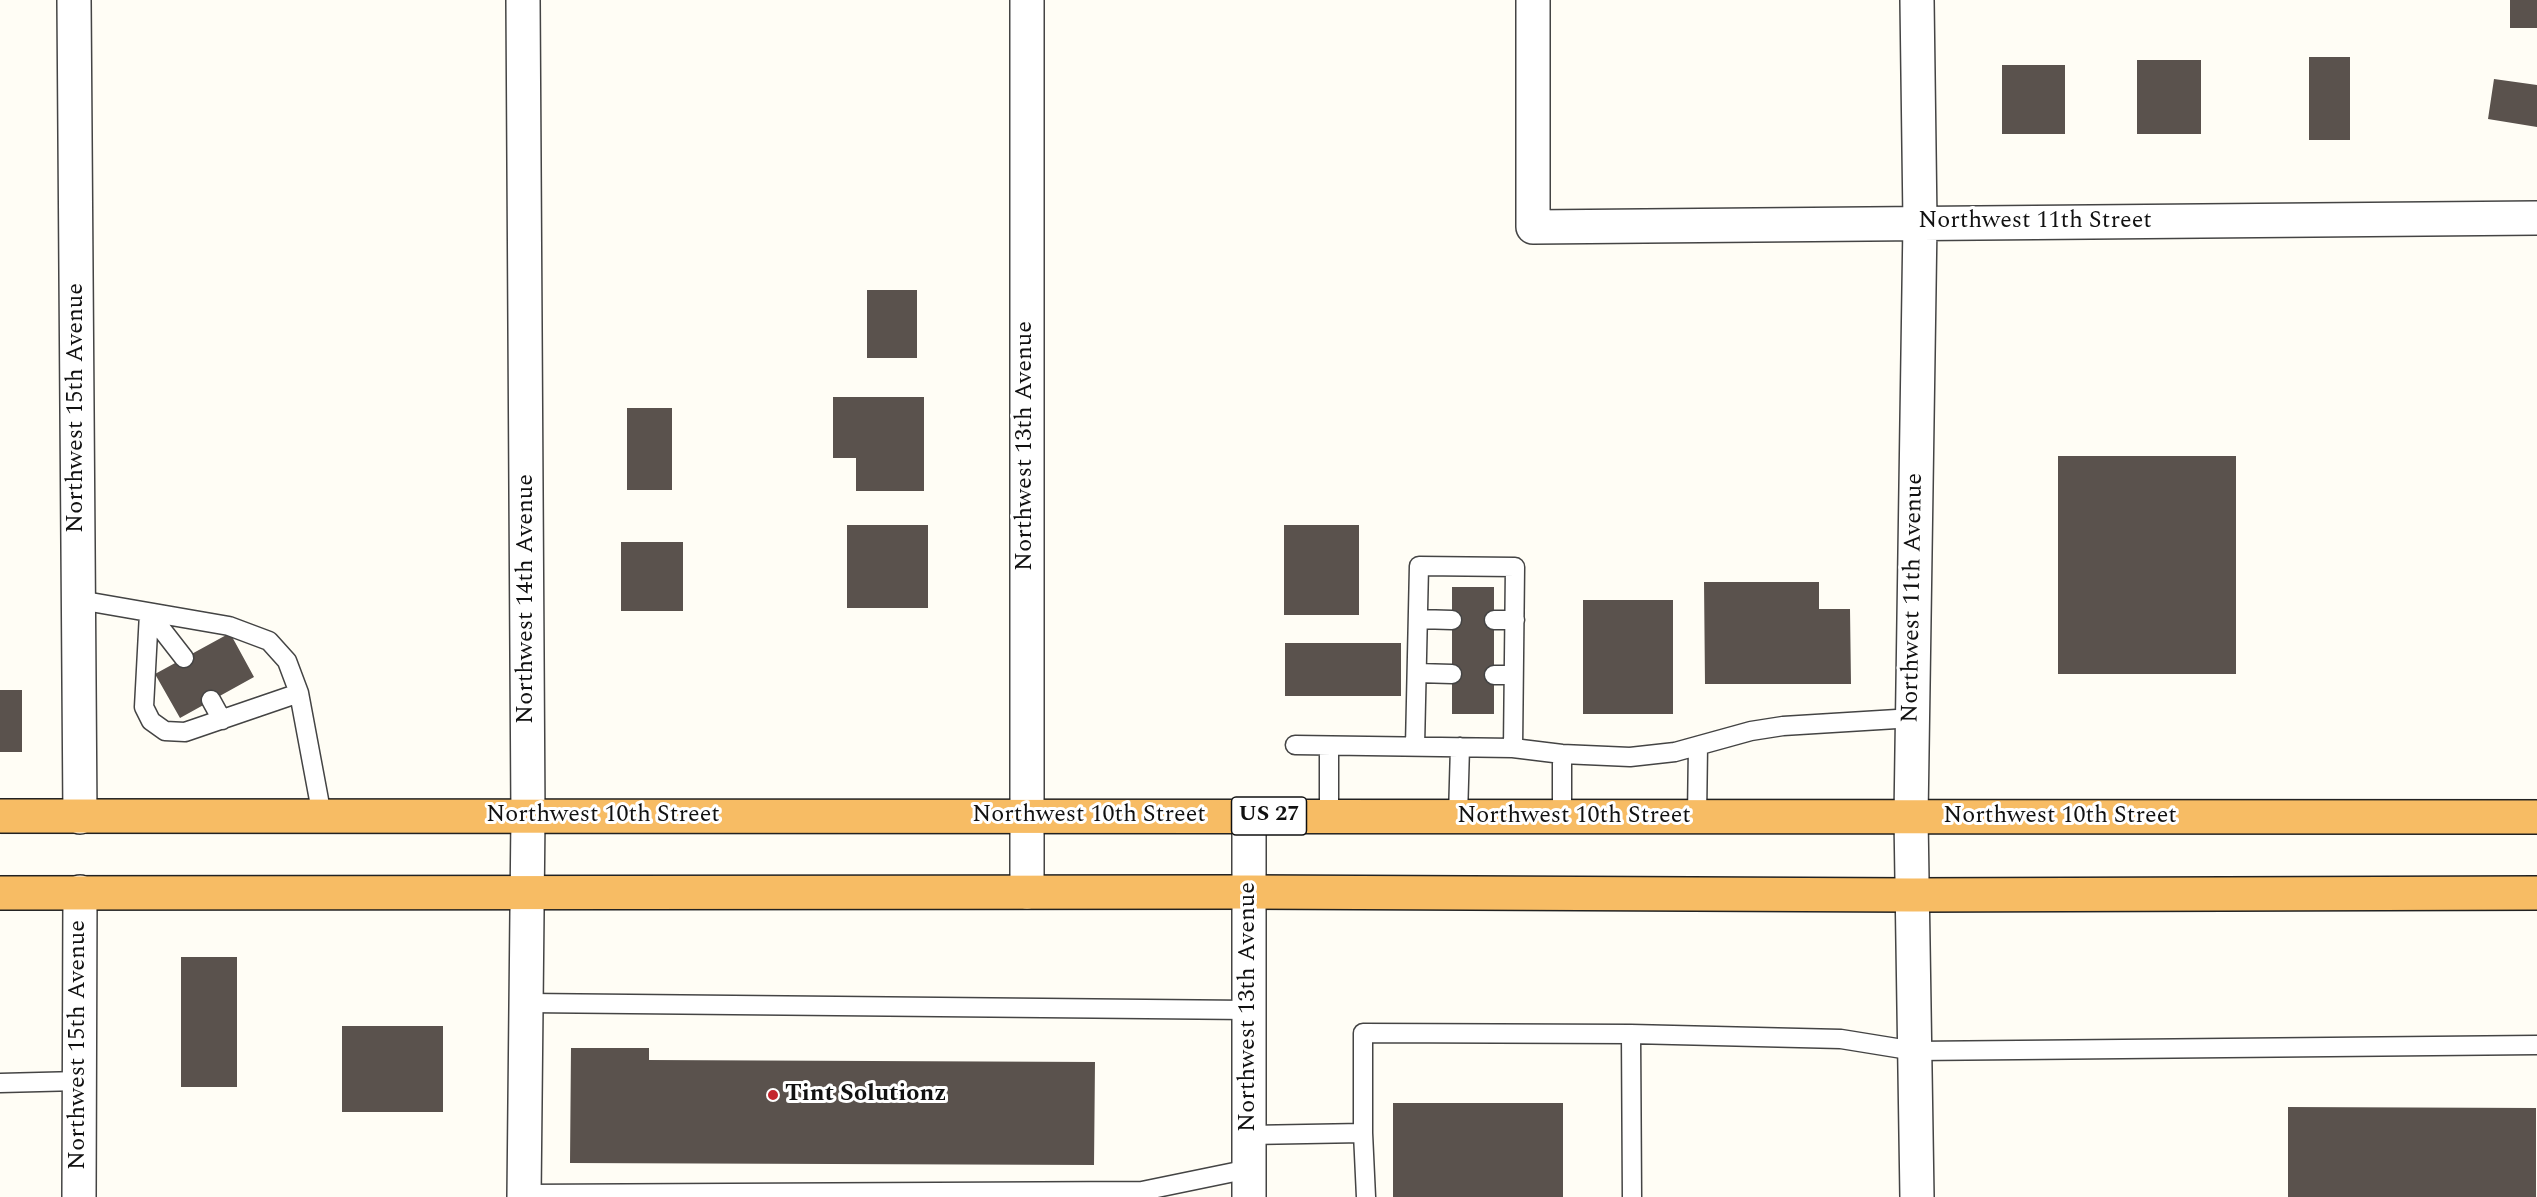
<!DOCTYPE html>
<html>
<head>
<meta charset="utf-8">
<style>
  body { margin:0 }
  canvas { display:block; background:#fffdf5 }
</style>
</head>
<body>
<canvas width="2537" height="1197"></canvas>
<script>
const ctx = document.querySelector('canvas').getContext('2d');
ctx.lineJoin = 'round';
function paint(path, color) { ctx.fillStyle = color; ctx.fill(path, 'evenodd'); }
const toPath = rows => new Path2D(rows.map(r => 'M' + r).join(''));
function stroke(path, color, width, dash) { ctx.strokeStyle = color; ctx.lineWidth = width; ctx.lineCap = dash ? 'butt' : 'round'; ctx.setLineDash(dash || []); ctx.stroke(path); }
function drawText(font, color, halo, rows, align = 'center') {
  ctx.font = font + ' Spectral,serif'; ctx.lineWidth = 6; ctx.setLineDash([]); ctx.textBaseline = 'middle'; ctx.strokeStyle = halo; ctx.fillStyle = color; for (const [text, x, y, turn = 0] of rows) {
    ctx.save(); ctx.translate(x, y); ctx.rotate((+turn || 0) * Math.PI / 180); ctx.textAlign = isNaN(turn) ? turn : align; if (halo) ctx.strokeText(text, 0, 0); ctx.fillText(text, 0, 0); ctx.restore();
  }
}
paint(toPath([
  [2510,0,2537,0,2537,28,2510,28],
  [2309,57,2350,57,2350,140,2309,140],
  [2137,60,2201,60,2201,134,2137,134],
  [2002,65,2065,65,2065,134,2002,134],
  [2494,79,2537,85,2537,127,2488,119],
  [867,290,917,290,917,358,867,358],
  [833,397,924,397,924,491,856,491,856,458,833,458],
  [627,408,672,408,672,490,627,490],
  [2058,456,2236,456,2236,674,2058,674],
  [847,525,928,525,928,608,847,608],
  [1284,525,1359,525,1359,615,1284,615],
  [621,542,683,542,683,611,621,611],
  [1704,582,1819,582,1819,609,1850,609,1851,684,1705,684],
  [1452,587,1494,587,1494,714,1452,714],
  [1583,600,1673,600,1673,714,1583,714],
  [230,633,254,677,180,718,155,674],
  [1285,643,1401,643,1401,696,1285,696],
  [0,690,22,690,22,752,0,752],
  [181,957,237,957,237,1087,181,1087],
  [342,1026,443,1026,443,1112,342,1112],
  [571,1048,649,1048,649,1060,1095,1062,1094,1165,570,1163],
  [1393,1103,1563,1103,1563,1197,1393,1197],
  [2288,1107,2536,1108,2536,1197,2288,1197]
]), '#5a524d');
const service = toPath([
  [79,600,229,626,269,641,287,661,299,693,322,816],
  [149,613,144,707,151,721,165,731,185,732,299,693],
  [149,613,184,658],
  [1418,619,1452,620],
  [1494,620,1515,620],
  [1417,673,1452,674],
  [1494,675,1513,675],
  [211,700,222,720],
  [1295,745,1513,748,1562,754,1630,757,1675,752,1751,731,1783,726,1913,718],
  [1329,746,1329,816],
  [1415,746,1419,566,1515,567,1513,748],
  [1458,816,1460,747],
  [1697,817,1698,746],
  [1562,818,1562,754],
  [527,1003,1249,1010],
  [1631,1034,1632,1197],
  [0,1083,79,1081],
  [1363,1133,1366,1197],
  [1249,1135,1363,1133,1363,1033,1631,1034,1841,1039,1915,1051,2537,1045],
  [524,1194,1142,1191,1249,1169]
]);
const minor = toPath([
  [74,0,80,817],
  [523,0,528,816,524,1197],
  [1027,0,1027,892],
  [1533,0,1533,227,2537,218],
  [1917,0,1920,222,1911,817,1917,1197],
  [1249,816,1249,1197],
  [79,1197,80,892]
]);
const trunk = toPath([
  [0,816,2537,817],
  [0,893,1249,892,1913,895,2537,893]
]);
stroke(service, '#444', 21);
stroke(minor, '#444', 36);
stroke(trunk, '#222', 36);
stroke(service, '#fff', 18);
stroke(minor, '#fff', 33);
stroke(trunk, '#f7bc64', 33);
for (const [x, y, r, color] of [
  [773,1095,6,"#c4262e"]
]) { const dot = new Path2D(); dot.arc(x, y, r, 0, 2 * Math.PI); ctx.fillStyle = color; ctx.fill(dot); stroke(dot, '#fff', 2); }
for (const [x, y, w] of [
  [1269,816,75]
]) { const box = new Path2D(); box.roundRect(x - w / 2, y - 19, w, 38, 4.5); ctx.fillStyle = '#fff'; ctx.fill(box); stroke(box, '#111', 1.5); }
drawText('bold 22px', '#111', null, [
  ["US 27",1269,816]
]);
drawText('24px', '#111', '#fff', [
  ["Northwest 11th Street",2035,222],
  ["Northwest 15th Avenue",77,408,-90],
  ["Northwest 13th Avenue",1026,446,-90],
  ["Northwest 11th Avenue",1914,598,-89],
  ["Northwest 14th Avenue",527,599,-90],
  ["Northwest 10th Street",603,816],
  ["Northwest 10th Street",1089,816],
  ["Northwest 10th Street",1574,817],
  ["Northwest 10th Street",2060,817],
  ["Northwest 13th Avenue",1249,1007,-90],
  ["Northwest 15th Avenue",79,1045,-90]
]);
drawText('bold 24px', '#111', '#fff', [
  ["Tint Solutionz",785,1095]
], 'left');
</script>
</body>
</html>
